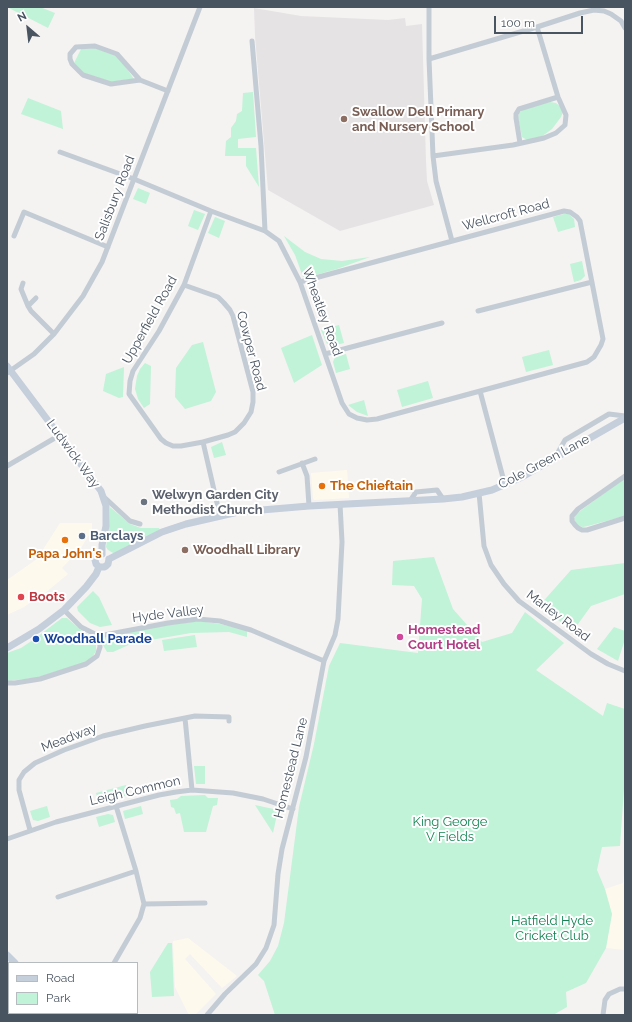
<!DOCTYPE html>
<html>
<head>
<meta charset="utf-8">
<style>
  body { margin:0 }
  #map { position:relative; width:632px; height:1022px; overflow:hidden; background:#f5f2f2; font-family:Raleway,sans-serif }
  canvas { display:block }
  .frame { position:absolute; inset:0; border:8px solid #495461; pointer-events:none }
  .legend { position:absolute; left:8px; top:962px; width:130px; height:52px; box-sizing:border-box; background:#fff; border:1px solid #b6bbc0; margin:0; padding:5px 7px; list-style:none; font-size:12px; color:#495461 }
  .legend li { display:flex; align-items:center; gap:8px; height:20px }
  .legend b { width:20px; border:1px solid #b6bbc0 }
  .north { position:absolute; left:8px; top:8px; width:40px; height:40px; -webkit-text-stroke:3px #fff; paint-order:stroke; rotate:332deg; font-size:11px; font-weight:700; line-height:16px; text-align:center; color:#495461 }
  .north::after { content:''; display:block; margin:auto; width:14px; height:18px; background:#495461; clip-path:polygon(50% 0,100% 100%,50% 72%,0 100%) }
  .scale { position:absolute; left:494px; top:16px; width:89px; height:18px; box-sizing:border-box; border:2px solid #495461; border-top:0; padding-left:5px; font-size:12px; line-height:14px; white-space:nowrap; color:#495461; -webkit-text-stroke:3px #fff; paint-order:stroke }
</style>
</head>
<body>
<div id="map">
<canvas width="632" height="1022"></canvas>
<div class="frame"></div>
<ul class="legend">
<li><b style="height:5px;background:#c5cedb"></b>Road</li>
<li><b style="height:11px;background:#c0f3d7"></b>Park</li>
</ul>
<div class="north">N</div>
<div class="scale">100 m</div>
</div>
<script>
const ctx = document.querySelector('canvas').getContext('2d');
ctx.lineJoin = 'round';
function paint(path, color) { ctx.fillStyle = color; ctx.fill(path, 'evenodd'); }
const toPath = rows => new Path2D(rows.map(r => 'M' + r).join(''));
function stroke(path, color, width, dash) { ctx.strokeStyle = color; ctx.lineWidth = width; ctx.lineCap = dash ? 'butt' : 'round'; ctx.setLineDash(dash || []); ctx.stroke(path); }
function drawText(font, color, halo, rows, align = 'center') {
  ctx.font = font + ' Raleway,sans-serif'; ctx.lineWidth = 4; ctx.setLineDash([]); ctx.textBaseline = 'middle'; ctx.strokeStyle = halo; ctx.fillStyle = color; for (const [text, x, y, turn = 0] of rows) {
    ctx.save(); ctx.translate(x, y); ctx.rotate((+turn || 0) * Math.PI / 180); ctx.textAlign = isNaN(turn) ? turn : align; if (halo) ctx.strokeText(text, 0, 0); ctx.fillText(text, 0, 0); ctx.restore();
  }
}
paint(toPath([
  [347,470,349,498,314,500,313,498,311,473],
  [60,523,92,523,92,530,81,548,62,568,68,574,45,593,24,607,7,615,7,580,37,559],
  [624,874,625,874,625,950,606,948,612,915,605,889,623,883],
  [188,938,237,976,222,988,190,954,185,959,216,994,195,1015,189,1015,175,987,173,941]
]), '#fdfaed');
paint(toPath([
  [254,8,301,16,388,20,405,18,406,26,422,24,426,161,427,181,434,205,340,231,268,190,255,36]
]), '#e6e3e4');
paint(toPath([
  [7,7,40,7,55,13,48,28],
  [95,48,116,56,125,66,134,79,111,82,84,73,74,63,81,49],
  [253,92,256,137,238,139,238,148,256,148,259,187,246,166,246,156,225,156,226,141,231,137,231,128,236,121,237,114,242,111,243,93],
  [28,98,61,111,63,129,21,114],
  [550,102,556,103,561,107,563,112,561,117,552,129,541,137,527,140,522,137,518,118,519,113,522,110,533,106],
  [138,188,150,193,146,204,133,199],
  [194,210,205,214,198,230,188,226],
  [564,214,569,214,574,219,575,227,558,232,553,217],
  [215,217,225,221,219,238,208,233],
  [284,236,305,252,321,259,342,261,370,257,337,269,305,278,303,277,295,255],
  [582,261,585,276,581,280,574,282,570,264],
  [339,325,344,343,332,346,327,344,321,330],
  [312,335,322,365,294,383,281,348],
  [203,342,216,392,211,401,185,409,175,397,176,368,192,345],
  [549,350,553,365,526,372,522,357],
  [346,354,350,369,336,373,333,362,335,357],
  [145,363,151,366,150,404,144,408,138,399,135,389,137,376,140,369],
  [124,367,123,397,119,398,103,391,106,374],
  [428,381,433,398,402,407,397,390],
  [364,400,368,416,357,412,348,405],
  [222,442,226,455,214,458,211,447],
  [625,478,625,516,588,526,583,527,578,526,574,519,576,514],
  [110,507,130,524,141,528,159,528,160,530,115,553,113,553,108,550,106,547,109,528],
  [434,557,453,609,482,642,512,633,525,612,564,643,536,670,603,716,607,703,625,709,625,774,620,846,602,847,597,870,605,889,612,914,606,948,586,983,566,992,567,1007,553,1015,275,1015,264,981,258,975,270,961,278,946,284,923,299,807,314,744,329,666,340,643,418,653,422,599,414,586,392,585,393,561],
  [625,563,625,594,591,606,573,631,539,606,571,570],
  [93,591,99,597,112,625,100,627,90,623,78,611,77,607],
  [62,618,67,618,82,631,93,637,96,641,96,651,93,656,86,662,36,678,7,681,7,653,21,648,33,640],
  [199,621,220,624,247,630,247,637,229,632,191,633,133,643,113,652,107,652,103,645,102,637,168,625],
  [614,627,625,631,625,639,618,661,597,649],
  [195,635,197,647,164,651,162,640],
  [205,766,205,784,196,784,194,766],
  [126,785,129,795,99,803,96,793],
  [205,795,208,798,218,798,217,805,213,806,206,832,184,832,180,813,176,814,174,808,171,807,170,800,177,799,181,796],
  [255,805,278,810,273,833],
  [47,806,50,817,38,821,33,820,30,811],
  [141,806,143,814,125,819,123,811],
  [108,814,113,815,115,822,99,827,96,817],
  [168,943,172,943,174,996,152,997,150,972]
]), '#c0f3d7');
stroke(toPath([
  [429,7,429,59,433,156,436,181,452,241],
  [252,41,261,146,265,231],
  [429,59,537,27,580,13,594,10,604,11,611,14,621,21,625,28],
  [140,80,117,54,95,46,76,47,70,54,70,59,72,64,83,75,111,84,140,80,168,91],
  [520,143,516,118,516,114,519,109,558,97],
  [60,152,134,179,211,211,265,231,279,241,300,282,342,403,349,414,357,418,367,420,377,419,587,362,594,357,601,345,603,339,580,221,577,217,570,212,564,211,300,282],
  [433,156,513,145,544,138,556,133,565,125,566,115,558,97,537,27],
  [14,236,24,212,108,247],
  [23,283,21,289,28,306,31,311,54,334],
  [184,285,218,297,224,303,230,310,233,316,253,392,253,402,251,412,244,423,235,432,228,435,203,442,220,516],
  [28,306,36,298],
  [478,311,592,282],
  [325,354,442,323],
  [7,373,34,354,54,334,83,296,102,262,200,7],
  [480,391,505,485],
  [203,442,181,446,173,446,166,443,161,439,129,394,130,381,133,371,159,331,184,285,211,211],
  [556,456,565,440,609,414,625,416],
  [302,463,307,476,309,506],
  [7,466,60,435],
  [279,472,315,459],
  [625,476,578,509,572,516,572,521,575,525,578,528,582,530,587,530,625,518],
  [479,493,484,546,491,565,504,584,519,601,591,654,608,664,625,671],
  [104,497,130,521,140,524],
  [410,501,416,492,437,490,443,499],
  [64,610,81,627,99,636,168,623,198,619,220,621,251,630,324,661],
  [7,683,15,683,40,679,86,664,97,656,100,647,99,636],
  [185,718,192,790],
  [30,830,19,790,19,780,24,772,35,763,64,750,81,744,103,736,145,726,195,716,229,717,229,721],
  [7,839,56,822,159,795,176,792,192,790,233,793,263,799,293,809],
  [58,897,136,871],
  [144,904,205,903],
  [114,963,140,918,144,904,136,871,116,806],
  [118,1013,118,1015],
  [69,1015,70,1013],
  [207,1015,225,994,256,964,266,948,274,925,278,874,282,849,306,757,324,661,335,635,338,619,342,542,340,504],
  [603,1015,605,1000,609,994,620,989,625,989]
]), '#c3ccd4', 5);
stroke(toPath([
  [7,366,101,491,106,506,106,526,102,545,102,554],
  [109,559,162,532,186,524,238,512,309,506,443,499,462,497,492,490,522,477,625,418],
  [99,567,96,564,95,560,97,556,102,554],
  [99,567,104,567,106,566,108,564,109,559],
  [7,648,39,629,64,610,86,587,96,574,99,567],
  [7,955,15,963],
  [89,1013,93,1015]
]), '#c5cedb', 7);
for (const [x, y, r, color] of [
  [344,119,4,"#8d6e63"],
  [322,486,4,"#e8710a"],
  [144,502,4,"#6b7280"],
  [82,536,4,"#5c6f8a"],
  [65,540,4,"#e8710a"],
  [185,550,4,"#8d6e63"],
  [21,597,4,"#e0444e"],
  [400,637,4,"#d1479c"],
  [36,639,4,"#1a4fb4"]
]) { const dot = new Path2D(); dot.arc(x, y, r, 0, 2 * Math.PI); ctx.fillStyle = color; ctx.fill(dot); stroke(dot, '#fff', 1.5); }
drawText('bold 13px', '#785e54', '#fff', [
  ["Swallow Dell Primary",352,112],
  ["and Nursery School",352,127],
  ["Woodhall Library",193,550]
], 'left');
drawText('13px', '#495461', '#fff', [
  ["Salisbury Road",115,198,-69],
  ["Wellcroft Road",506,215,-15],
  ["Wheatley Road",322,312,70],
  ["Upperfield Road",150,320,-61],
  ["Cowper Road",251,351,75],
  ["Ludwick Way",73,454,54],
  ["Cole Green Lane",544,462,-28],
  ["Hyde Valley",168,614,-7],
  ["Marley Road",558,616,37],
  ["Meadway",69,738,-21],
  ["Homestead Lane",291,768,-76],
  ["Leigh Common",135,791,-13]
]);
drawText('bold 13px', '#c56008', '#fff', [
  ["The Chieftain",330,486],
  ["Papa John's",65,554,"center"]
], 'left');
drawText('bold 13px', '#5b616d', '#fff', [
  ["Welwyn Garden City",152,495],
  ["Methodist Church",152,510]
], 'left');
drawText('bold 13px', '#4e5e75', '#fff', [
  ["Barclays",90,536]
], 'left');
drawText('bold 13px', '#be3a42', '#fff', [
  ["Boots",29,597]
], 'left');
drawText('bold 13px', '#b23c85', '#fff', [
  ["Homestead",408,630],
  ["Court Hotel",408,645]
], 'left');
drawText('bold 13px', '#164399', '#fff', [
  ["Woodhall Parade",44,639]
], 'left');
drawText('13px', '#138353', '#fff', [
  ["King George",450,822],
  ["V Fields",450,837],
  ["Hatfield Hyde",552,921],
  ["Cricket Club",552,936]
]);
</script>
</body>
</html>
